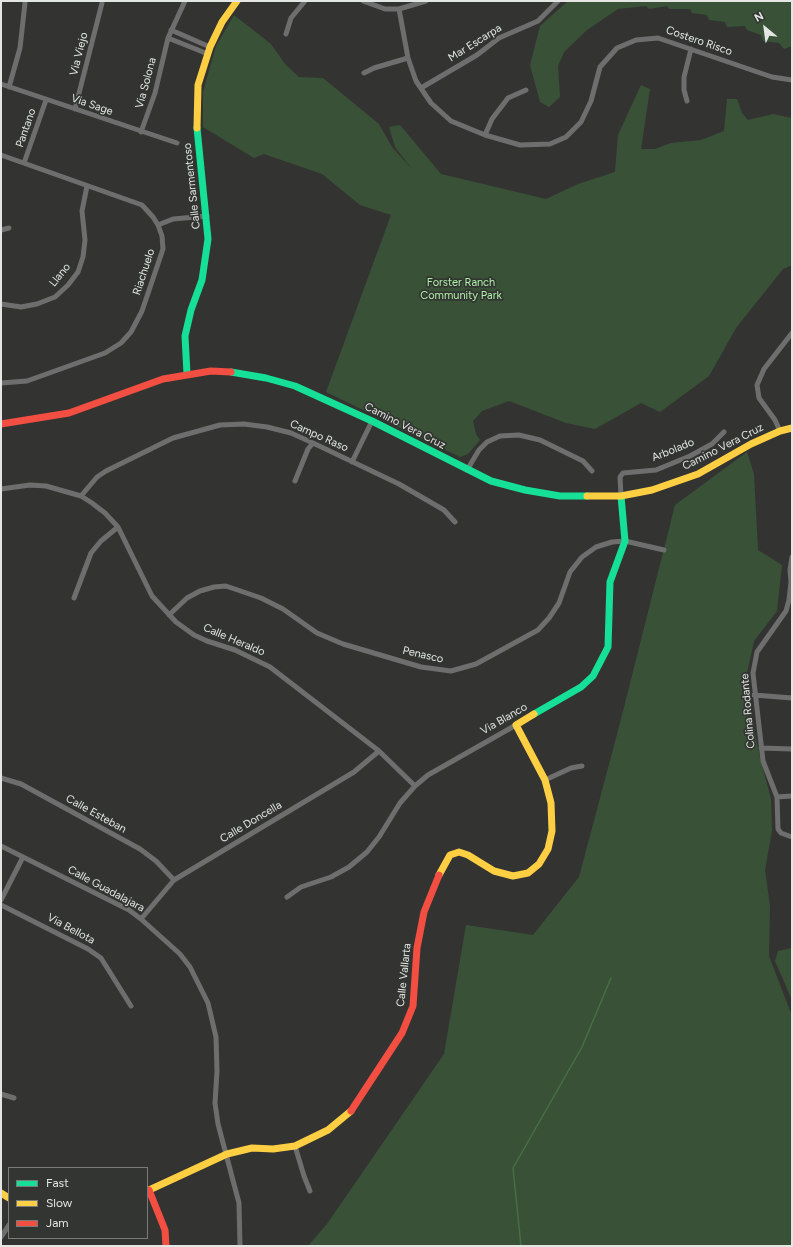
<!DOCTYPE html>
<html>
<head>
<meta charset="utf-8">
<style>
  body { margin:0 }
  #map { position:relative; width:793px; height:1247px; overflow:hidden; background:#333432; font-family:Figtree,sans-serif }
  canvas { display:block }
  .frame { position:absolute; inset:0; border:2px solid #e3e6e3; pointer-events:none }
  .legend { position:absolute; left:8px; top:1167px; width:140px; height:72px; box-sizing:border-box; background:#323531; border:1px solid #797c78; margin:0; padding:5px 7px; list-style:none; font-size:12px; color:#e3e6e3 }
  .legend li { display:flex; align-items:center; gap:8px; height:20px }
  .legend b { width:20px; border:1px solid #797c78 }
  .north { position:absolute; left:745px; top:8px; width:40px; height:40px; -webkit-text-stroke:3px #323531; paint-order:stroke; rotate:331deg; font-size:11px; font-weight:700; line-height:16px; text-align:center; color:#e3e6e3 }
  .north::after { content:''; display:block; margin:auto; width:14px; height:18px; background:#e3e6e3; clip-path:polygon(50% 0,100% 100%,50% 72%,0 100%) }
</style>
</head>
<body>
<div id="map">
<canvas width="793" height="1247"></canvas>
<div class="frame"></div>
<ul class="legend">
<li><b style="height:5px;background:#16e098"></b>Fast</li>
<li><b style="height:5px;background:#ffcf43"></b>Slow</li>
<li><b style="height:5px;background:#f24e42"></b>Jam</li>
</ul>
<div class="north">N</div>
</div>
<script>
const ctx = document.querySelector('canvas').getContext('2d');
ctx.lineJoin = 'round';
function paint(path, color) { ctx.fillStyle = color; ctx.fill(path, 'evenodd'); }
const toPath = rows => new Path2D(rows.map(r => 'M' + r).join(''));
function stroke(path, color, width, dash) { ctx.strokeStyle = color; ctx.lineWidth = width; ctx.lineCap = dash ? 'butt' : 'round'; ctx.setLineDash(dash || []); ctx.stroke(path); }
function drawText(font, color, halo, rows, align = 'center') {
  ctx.font = font + ' Figtree,sans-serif'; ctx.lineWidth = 3.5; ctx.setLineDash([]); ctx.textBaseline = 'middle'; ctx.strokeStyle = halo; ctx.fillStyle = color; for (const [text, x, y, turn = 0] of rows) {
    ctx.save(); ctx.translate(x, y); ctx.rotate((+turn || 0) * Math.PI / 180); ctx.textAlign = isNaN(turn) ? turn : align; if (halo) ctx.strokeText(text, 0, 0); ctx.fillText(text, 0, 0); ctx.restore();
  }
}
paint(toPath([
  [568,1,792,1,792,46,784,49,779,43,763,41,761,35,747,30,745,26,727,27,725,22,709,20,707,15,692,13,690,9,669,9,667,6,649,9,646,6,618,9,587,30,564,52,558,66,560,97,549,107,540,102,530,65,540,26],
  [234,15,271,44,285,64,299,77,323,78,379,124,392,147,412,169,395,147,389,127,400,125,441,174,546,199,578,184,615,172,618,135,641,85,650,89,641,149,655,149,671,143,701,140,724,131,727,99,737,99,742,113,748,120,773,114,792,118,792,265,783,269,736,328,709,376,660,412,641,403,595,429,566,423,509,401,482,411,473,421,476,434,480,440,468,454,460,457,326,392,391,215,360,205,322,174,264,154,254,158,203,127,203,92,216,46],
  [747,452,754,474,758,550,782,565,777,611,754,641,747,673,748,696,759,754,771,799,772,831,765,870,770,906,769,956,792,1016,792,1246,308,1246,327,1224,444,1054,466,925,533,935,579,877,620,723,675,505],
  [792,948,792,1000,775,961,778,951]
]), '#395237');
stroke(toPath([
  [521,1246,513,1168,582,1047,611,978]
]), '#476f44', 1.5);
stroke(toPath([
  [363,1,385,9,399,9,426,1],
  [399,9,408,58,416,81,431,103,451,121,485,135,520,145,550,144,566,137,581,122,591,101,600,67,617,48,636,40,658,38,772,77,792,80],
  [171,30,210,47],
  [286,34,291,18,305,1],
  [168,38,208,54],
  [364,73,374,68,408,58],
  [1,84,177,143],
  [9,87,20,48,25,3],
  [421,88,477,55,499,38,538,21,558,1],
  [687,101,684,90,684,77,691,49],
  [75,109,102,3],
  [141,132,155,93,168,38,185,1],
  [485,135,492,119,508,98,526,90],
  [1,155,142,205,153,217,158,225,162,236,163,249,142,311,131,332,121,343,105,353,27,381,1,383],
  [24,163,46,100],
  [158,225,173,219,207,216],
  [1,230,9,228],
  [1,304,21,307,37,304,55,297,68,285,78,272,83,257,85,240,82,211,87,186],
  [780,431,775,420,759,398,757,385,764,369,792,333],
  [352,462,372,421],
  [467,470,479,450,487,442,500,436,519,435,540,440,583,461,592,471],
  [295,481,308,449,313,443],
  [1,489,30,485,46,486,81,496,92,503,105,513,118,527,152,596,176,622,194,635,207,641,235,650,270,667,379,751,415,786],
  [81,496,97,477,106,471,173,438,220,425,244,424,267,427,291,433,313,443,399,484,444,510,455,522],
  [621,496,620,477,623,473,656,470,690,456,712,444,724,432],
  [792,557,790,570,791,582,789,600,786,611,757,652,753,673,763,761,777,797,778,829,781,833,792,837],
  [74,598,91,553,101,541,118,527],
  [169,615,187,598,200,591,214,587,226,586,261,598,283,609,317,633,343,644,421,667,451,671,476,664,538,630,549,618,559,603,570,572,582,557,596,547,612,542,625,541,664,550],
  [754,695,792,698],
  [761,748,792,749],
  [1,778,21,784,140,849,156,861,174,880],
  [545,780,571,768,582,766],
  [777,797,792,796],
  [1,846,129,910,141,919,180,954,190,967,208,1003,216,1037,217,1071,215,1103,218,1124,239,1203,240,1246],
  [287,897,301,887,331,877,349,867,367,852,379,837,400,803,415,786,428,775,516,725],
  [1,900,23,857],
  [1,905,88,949,101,958,131,1006],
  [141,919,174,880,354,772,379,751],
  [1,1094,14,1098],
  [295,1146,304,1176,310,1191],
  [1,1237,9,1225]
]), '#6e6e6e', 5);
stroke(toPath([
  [231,372,266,378,295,386,372,421,491,481,525,490,560,496,587,496],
  [187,374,185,336,191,310,202,280,208,239,197,128],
  [534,714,581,687,593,676,608,647,610,582,625,541,621,496]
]), '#16e098', 7);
stroke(toPath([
  [197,128,198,85,210,47,222,22,237,1],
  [587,496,621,496,652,490,698,474,751,444,780,431,792,428],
  [439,875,450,855,459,852,468,855,494,871,513,876,528,873,539,864,548,849,552,831,551,803,545,780,516,725,534,714],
  [147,1191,227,1154,252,1148,273,1149,295,1146,328,1130,351,1111],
  [1,1193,9,1198]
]), '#ffcf43', 7);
stroke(toPath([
  [1,424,69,413,163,379,211,371,231,372],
  [351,1111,402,1033,413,1006,417,948,424,912,439,875],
  [149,1190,165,1230,166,1246]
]), '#f24e42', 7);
drawText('11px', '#e3e6e3', '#323531', [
  ["Costero Risco",699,41,19],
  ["Mar Escarpa",475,43,-32],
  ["Via Viejo",79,54,-76],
  ["Via Solona",146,83,-75],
  ["Via Sage",92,105,19],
  ["Pantano",26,128,-71],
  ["Calle Sarmentoso",192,186,-96],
  ["Riachuelo",144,272,-72],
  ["Llano",60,275,-51],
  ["Camino Vera Cruz",405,426,27],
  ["Campo Raso",319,436,24],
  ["Camino Vera Cruz",723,447,-27],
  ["Arbolado",673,450,-22],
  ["Calle Heraldo",234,640,23],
  ["Penasco",423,655,13],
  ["Colina Rodante",748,711,-95],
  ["Via Blanco",504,719,-30],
  ["Calle Esteban",96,814,29],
  ["Calle Doncella",251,822,-31],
  ["Calle Guadalajara",106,889,28],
  ["Via Bellota",71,929,28],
  ["Calle Vallarta",404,975,-84]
]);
drawText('11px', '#aef0a7', '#323531', [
  ["Forster Ranch",461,283],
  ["Community Park",461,296]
]);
</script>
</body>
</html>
